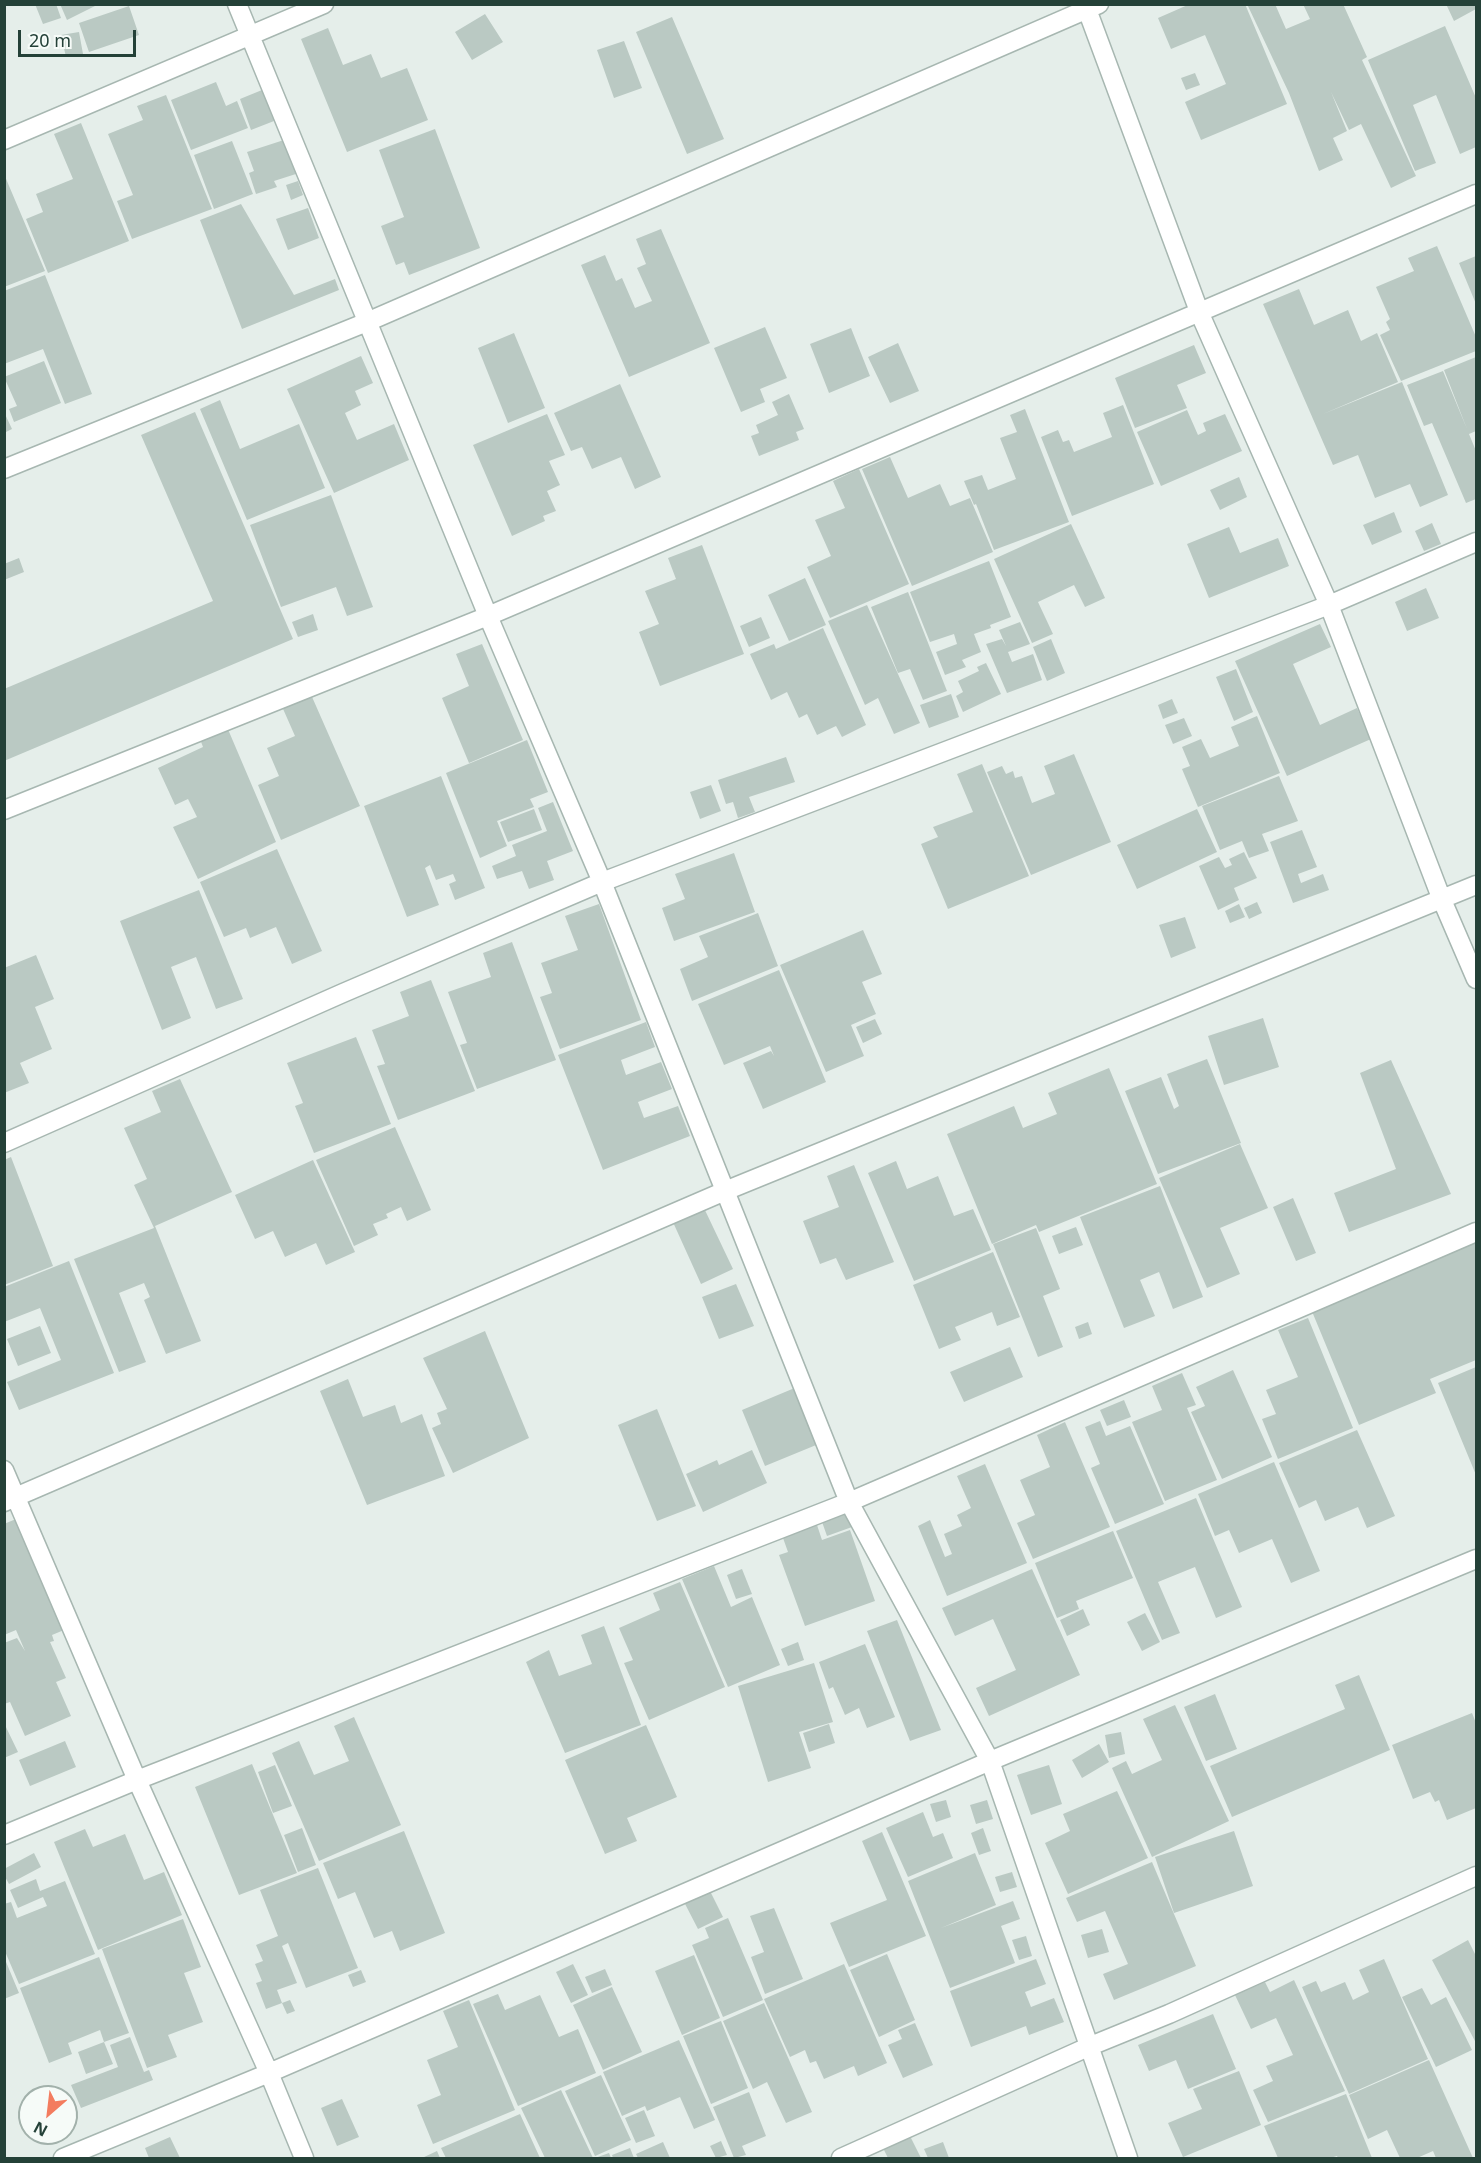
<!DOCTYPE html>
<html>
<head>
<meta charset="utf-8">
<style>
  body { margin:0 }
  #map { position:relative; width:1481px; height:2163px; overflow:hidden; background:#e5eeea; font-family:"Noto Sans",sans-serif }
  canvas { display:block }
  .frame { position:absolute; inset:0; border:6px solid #244138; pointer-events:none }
  .north { position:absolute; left:18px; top:2085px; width:60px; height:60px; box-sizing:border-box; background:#f6fbf8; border:2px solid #a2b1ab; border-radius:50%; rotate:208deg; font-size:16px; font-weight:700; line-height:24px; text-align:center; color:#244138 }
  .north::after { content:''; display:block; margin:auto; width:21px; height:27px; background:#f37c5f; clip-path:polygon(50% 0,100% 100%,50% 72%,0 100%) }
  .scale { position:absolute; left:18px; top:30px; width:118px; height:27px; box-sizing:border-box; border:3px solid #244138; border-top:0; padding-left:8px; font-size:18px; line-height:21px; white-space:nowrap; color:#244138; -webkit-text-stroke:4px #f6fbf8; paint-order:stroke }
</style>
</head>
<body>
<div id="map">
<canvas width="1481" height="2163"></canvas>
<div class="frame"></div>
<div class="north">N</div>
<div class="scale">20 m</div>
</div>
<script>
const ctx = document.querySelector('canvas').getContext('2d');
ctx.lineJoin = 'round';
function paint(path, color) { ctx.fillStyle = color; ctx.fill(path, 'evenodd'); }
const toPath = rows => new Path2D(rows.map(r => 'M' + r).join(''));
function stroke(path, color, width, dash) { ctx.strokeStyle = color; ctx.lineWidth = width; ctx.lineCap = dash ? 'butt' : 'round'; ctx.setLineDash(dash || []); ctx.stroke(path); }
paint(toPath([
  [35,4,56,4,61,18,43,24],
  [60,4,94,4,95,6,67,20],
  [1190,4,1245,4,1287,104,1201,140,1185,102,1226,84,1205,35,1171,49,1158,18],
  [1247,4,1275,4,1286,29,1310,19,1303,4,1343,4,1367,57,1362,60,1416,176,1391,188,1361,124,1349,130,1331,92,1347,131,1333,138,1343,160,1319,171,1289,93],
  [1446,4,1476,4,1476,9,1454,21],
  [129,6,139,35,89,52,79,23],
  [485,14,503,42,472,60,455,32],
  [672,17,724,139,687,154,636,32],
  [1445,26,1476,98,1476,147,1460,154,1436,95,1413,105,1436,163,1415,171,1368,60],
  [328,28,343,65,371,54,381,78,407,68,428,120,347,152,301,39],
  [79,32,83,54,66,57,61,35],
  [624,41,642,88,614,98,597,50],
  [1195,73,1200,85,1186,90,1181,78],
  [216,82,226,106,237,101,248,128,191,150,171,100],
  [262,90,274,121,251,130,240,99],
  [166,95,212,209,132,239,117,201,133,195,108,134,143,120,137,106],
  [81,123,129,241,48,273,26,219,43,212,36,194,73,179,54,134],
  [435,129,480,248,409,275,404,262,396,265,381,226,404,217,379,150],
  [287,139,299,173,274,181,277,187,256,194,249,173,254,171,247,152],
  [232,141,253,194,214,209,194,155],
  [4,174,45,271,4,287],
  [298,181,303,195,291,200,286,185],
  [241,204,294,295,335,279,339,290,242,329,200,220],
  [308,208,319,238,288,250,276,219],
  [661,229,710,343,629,377,581,265,605,255,616,281,622,278,635,308,652,301,637,268,646,264,636,239],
  [1437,246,1476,337,1476,351,1401,381,1380,335,1390,330,1386,322,1390,319,1376,287,1414,271,1408,258],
  [1476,256,1476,304,1459,263],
  [45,275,92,394,65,404,43,349,4,364,4,291],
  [1299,289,1314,325,1348,310,1361,341,1377,333,1398,382,1323,414,1402,382,1448,495,1420,507,1410,484,1375,498,1358,455,1333,465,1263,304],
  [765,327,787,378,760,389,765,402,741,412,714,348],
  [851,328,870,376,829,393,810,344],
  [514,333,545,408,508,423,478,348],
  [898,343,919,391,890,403,868,357],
  [1194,345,1206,373,1177,385,1187,408,1135,428,1115,378],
  [361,356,373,383,355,391,361,405,345,413,357,440,394,424,409,460,334,493,287,389],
  [1476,357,1476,431,1469,434,1476,451,1476,499,1466,503,1432,423,1424,426,1407,385,1443,371,1467,429,1444,370],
  [44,361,61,403,14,422,9,409,17,406,4,377],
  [620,384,661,477,635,489,621,457,592,469,582,447,571,451,554,413],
  [789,394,804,429,796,432,799,440,759,456,751,436,759,433,756,425,778,415,772,402],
  [220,400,240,449,299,424,325,488,247,520,200,409],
  [1123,405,1154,484,1072,516,1041,437,1058,430,1063,442,1069,440,1074,452,1112,437,1103,413],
  [1025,409,1069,522,994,550,976,504,974,505,964,481,982,475,988,490,1016,479,1000,438,1017,432,1010,415],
  [1187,410,1198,435,1206,431,1203,423,1225,414,1242,451,1161,486,1137,432],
  [4,412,12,429,4,433],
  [195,412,293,639,4,761,4,689,213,601,141,435],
  [547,414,565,455,549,461,560,485,547,491,556,511,543,516,545,521,512,536,473,445],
  [890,457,908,498,940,484,950,506,970,498,993,552,912,586,862,469],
  [859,469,909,584,830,618,807,567,831,556,815,520,845,508,833,481],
  [1239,477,1247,497,1220,510,1210,490],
  [331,495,373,607,347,616,336,587,281,607,250,525],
  [1394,512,1402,532,1372,545,1363,525],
  [1432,523,1441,544,1424,551,1415,531],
  [1071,524,1105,598,1085,607,1074,585,1038,602,1053,634,1032,643,994,559],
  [1229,527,1240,553,1278,538,1289,566,1209,598,1187,544],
  [702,545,744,654,660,686,639,632,659,624,645,591,676,579,668,558],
  [19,558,24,572,4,580,4,564],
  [989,561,1011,617,990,625,991,628,974,634,981,652,962,660,966,667,945,675,936,652,957,644,954,634,930,642,910,592],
  [805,578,826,625,789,641,768,595],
  [1426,588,1439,618,1407,631,1395,602],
  [908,592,947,691,923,700,910,669,898,673,871,607],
  [867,605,920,723,894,734,878,698,865,705,828,621],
  [313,614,318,630,298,637,292,622],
  [761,617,770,638,749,647,740,626],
  [1020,622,1030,644,1008,652,1012,662,1033,654,1042,680,1007,693,986,644,1002,639,1006,646,999,630],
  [1320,624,1331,647,1293,664,1320,725,1357,708,1371,739,1287,776,1235,661],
  [823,628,866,725,842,737,836,726,817,735,807,714,799,718,787,692,771,700,750,654,774,644,776,649],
  [1051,639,1065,673,1047,681,1033,647],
  [482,644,523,740,469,763,442,698,469,686,456,654],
  [986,663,1001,694,963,712,956,696,963,692,958,681,979,671,977,667],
  [1236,669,1253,712,1234,721,1216,677],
  [309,690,360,806,281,840,258,785,279,776,267,748,295,736,280,702],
  [951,694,959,717,929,728,920,705],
  [1172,699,1178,713,1163,719,1158,705],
  [1257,716,1280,773,1198,807,1182,769,1190,766,1182,747,1201,739,1210,758,1239,746,1231,727],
  [1184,718,1192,736,1173,744,1165,725],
  [227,727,276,842,198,879,173,827,197,817,188,799,175,805,158,768,203,747,200,739],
  [527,740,548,792,530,799,534,807,497,821,507,846,480,858,446,773],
  [1074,754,1111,842,1031,875,987,772,1002,766,1006,774,1013,771,1015,778,1022,776,1032,803,1055,794,1044,766],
  [786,757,795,782,749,797,755,812,738,818,733,802,726,804,718,780],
  [982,764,1029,876,948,909,921,844,938,837,933,827,973,812,957,774],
  [441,776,485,888,455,900,449,884,456,881,453,874,436,880,430,865,425,868,439,905,407,917,364,806],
  [1279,776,1298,821,1262,834,1269,851,1249,858,1242,841,1220,850,1202,806],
  [711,785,721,811,700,819,690,792],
  [553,802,573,851,547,861,554,880,529,889,522,871,497,879,492,866,516,856,512,845,547,831,538,808],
  [534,809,542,830,508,842,500,822],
  [1197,809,1217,852,1137,889,1117,845],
  [1302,830,1317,867,1298,874,1301,883,1323,874,1329,890,1293,903,1270,842],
  [277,849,322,951,292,964,276,927,250,938,246,928,224,937,200,882],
  [1244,852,1257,878,1234,888,1239,900,1218,910,1199,866,1219,857,1225,868,1232,865,1229,859],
  [734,853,755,912,674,941,662,908,685,899,675,874],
  [199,890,243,999,216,1009,196,957,171,967,191,1018,162,1030,120,921],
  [1257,902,1262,913,1249,919,1244,908],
  [599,904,641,1020,560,1049,540,997,552,993,541,963,578,950,565,916],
  [1239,904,1245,917,1230,923,1225,911],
  [758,913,778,966,692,1001,680,969,708,957,699,936],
  [1185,917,1196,948,1171,958,1159,925],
  [863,930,882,974,862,982,876,1014,851,1025,864,1056,826,1072,780,965],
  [512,942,556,1060,477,1089,460,1045,467,1043,448,992,491,977,483,953],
  [36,955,54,999,35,1007,52,1049,20,1063,29,1083,4,1093,4,968],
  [779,970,826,1082,763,1109,743,1063,771,1051,774,1056,770,1046,724,1065,698,1004],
  [431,980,475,1091,398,1120,377,1066,385,1064,372,1030,409,1016,400,992],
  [1263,1018,1279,1067,1224,1085,1208,1036],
  [875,1019,882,1034,863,1043,856,1027],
  [646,1022,655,1047,621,1060,626,1075,661,1062,672,1089,638,1102,644,1118,678,1106,690,1136,603,1170,558,1055],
  [356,1037,391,1124,314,1153,295,1106,303,1103,287,1063],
  [1207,1059,1241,1143,1158,1174,1125,1091,1161,1077,1174,1109,1179,1106,1167,1074],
  [1391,1060,1451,1194,1349,1232,1334,1193,1396,1169,1360,1073],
  [1109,1068,1157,1184,1039,1232,1036,1225,992,1244,947,1134,1014,1106,1023,1128,1057,1114,1048,1093],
  [180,1079,232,1192,155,1226,201,1341,166,1354,144,1300,150,1297,144,1283,119,1293,146,1362,119,1372,74,1259,154,1228,134,1185,147,1179,124,1128,161,1112,152,1091],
  [395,1127,431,1210,407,1221,401,1207,386,1214,388,1218,373,1224,378,1235,354,1246,316,1160],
  [1240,1144,1268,1208,1220,1228,1240,1274,1207,1288,1159,1178],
  [11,1157,53,1266,4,1285,4,1160],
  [313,1160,355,1252,326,1265,316,1243,285,1257,273,1231,255,1239,235,1195],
  [896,1161,907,1189,938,1176,954,1216,973,1209,991,1250,914,1281,868,1173],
  [854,1165,894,1262,846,1280,836,1258,820,1264,803,1221,839,1207,827,1176],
  [1160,1186,1203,1297,1173,1309,1159,1272,1140,1280,1155,1316,1124,1328,1080,1217],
  [1293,1198,1316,1253,1296,1261,1273,1207],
  [703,1206,733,1269,701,1284,672,1220],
  [1076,1227,1083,1245,1059,1254,1052,1236],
  [1036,1228,1060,1289,1043,1296,1063,1347,1038,1357,993,1244],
  [1476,1242,1476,1360,1430,1379,1436,1393,1359,1425,1311,1309],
  [993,1252,1020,1317,997,1326,992,1312,955,1327,961,1340,939,1349,913,1285],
  [69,1261,114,1373,19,1410,7,1382,61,1360,40,1308,4,1322,4,1287],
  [736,1284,754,1326,719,1339,702,1297],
  [1308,1318,1353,1428,1278,1459,1262,1419,1276,1414,1266,1390,1298,1377,1278,1330],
  [1088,1322,1092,1334,1079,1339,1075,1327],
  [40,1326,51,1353,18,1366,7,1339],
  [485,1331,529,1438,453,1473,432,1428,441,1424,437,1413,447,1409,423,1358],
  [1010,1347,1023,1377,964,1402,950,1372],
  [1476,1367,1476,1475,1438,1383],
  [1233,1370,1272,1457,1222,1479,1191,1412,1205,1406,1196,1387],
  [1182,1373,1196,1405,1187,1408,1217,1480,1165,1501,1132,1422,1162,1410,1152,1386],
  [348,1379,363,1417,395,1405,401,1423,422,1414,445,1476,367,1505,320,1391],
  [797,1387,821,1443,765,1466,742,1410],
  [1124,1400,1131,1417,1107,1426,1100,1410],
  [657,1409,696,1506,657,1521,618,1425],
  [1100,1421,1106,1436,1130,1426,1164,1504,1115,1524,1091,1468,1100,1464,1085,1427],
  [1065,1422,1110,1527,1033,1559,1017,1523,1035,1515,1020,1480,1050,1467,1037,1435],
  [1357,1430,1395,1516,1367,1528,1358,1507,1325,1521,1316,1500,1299,1508,1279,1463],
  [752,1450,767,1483,703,1512,686,1474,717,1460,719,1465],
  [1274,1462,1320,1571,1291,1583,1272,1539,1239,1553,1229,1530,1215,1536,1198,1494],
  [985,1464,1027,1563,947,1596,918,1526,930,1520,945,1557,952,1554,944,1534,962,1526,957,1515,971,1508,957,1476],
  [1196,1498,1242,1607,1216,1618,1195,1567,1158,1582,1180,1633,1162,1640,1116,1531],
  [845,1510,852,1527,827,1536,821,1519],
  [16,1519,64,1630,52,1635,54,1641,50,1642,66,1678,56,1682,71,1716,25,1736,10,1702,4,1704,4,1643,17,1638,25,1651,16,1630,4,1635,4,1524],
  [817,1525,822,1540,850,1530,875,1601,805,1626,779,1555,788,1552,783,1538],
  [1113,1531,1133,1578,1076,1601,1079,1609,1057,1618,1035,1563],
  [714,1566,731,1607,752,1597,780,1665,728,1687,682,1579],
  [742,1569,752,1594,736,1599,727,1575],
  [1032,1569,1080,1675,989,1716,976,1688,1016,1670,993,1619,955,1636,942,1608],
  [680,1582,725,1687,649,1720,624,1663,633,1660,619,1628,660,1610,653,1593],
  [1083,1609,1090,1625,1067,1636,1060,1620],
  [1145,1613,1160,1642,1142,1651,1127,1622],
  [897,1620,941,1730,910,1741,867,1631],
  [604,1626,641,1725,565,1753,526,1662,549,1650,559,1676,592,1664,581,1635],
  [798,1642,804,1660,788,1666,781,1649],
  [865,1644,895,1717,867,1728,859,1708,845,1715,833,1687,829,1689,819,1662],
  [814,1663,833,1722,799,1732,811,1768,768,1782,738,1686],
  [1359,1675,1390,1750,1232,1817,1210,1766,1345,1709,1335,1685],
  [1215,1694,1237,1749,1206,1761,1184,1707],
  [1175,1705,1229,1821,1152,1857,1112,1768,1126,1761,1132,1774,1162,1760,1143,1719],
  [1472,1713,1476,1723,1476,1808,1447,1820,1439,1800,1435,1802,1430,1792,1413,1799,1392,1745],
  [354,1717,401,1825,319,1861,272,1753,299,1741,314,1775,349,1761,334,1726],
  [4,1723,18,1752,4,1758],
  [829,1724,835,1743,809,1752,803,1733],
  [646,1725,677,1797,627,1818,637,1841,605,1854,565,1760],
  [1121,1732,1125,1754,1109,1758,1105,1735],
  [65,1741,76,1767,30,1786,19,1760],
  [1099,1744,1109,1762,1082,1778,1072,1760],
  [252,1764,297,1873,239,1895,195,1787],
  [275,1765,292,1806,273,1813,258,1772],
  [1049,1765,1062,1804,1031,1815,1017,1775],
  [1117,1791,1148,1858,1068,1894,1045,1843,1070,1831,1063,1814],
  [946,1800,951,1817,936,1822,930,1804],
  [987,1800,993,1819,976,1824,970,1805],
  [923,1812,933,1837,943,1833,953,1858,908,1877,886,1828],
  [302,1828,316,1865,298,1872,284,1835],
  [983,1828,991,1851,979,1855,971,1833],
  [85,1829,93,1847,125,1834,144,1880,164,1872,182,1915,98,1950,54,1842],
  [404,1831,445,1933,400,1951,392,1931,374,1938,355,1892,338,1899,323,1863],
  [1234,1831,1253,1886,1174,1913,1155,1857],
  [882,1832,926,1936,849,1967,830,1923,887,1900,862,1841],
  [34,1853,41,1867,9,1884,4,1875,4,1869],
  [975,1853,996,1905,941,1928,1013,1901,1020,1919,1001,1926,1015,1963,950,1988,908,1881],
  [1152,1862,1196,1966,1114,2000,1103,1974,1128,1964,1105,1911,1077,1922,1066,1898],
  [318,1868,358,1968,306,1988,288,1943,282,1946,297,1983,277,1990,282,2003,266,2009,256,1983,262,1981,255,1964,263,1961,256,1945,278,1936,260,1890],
  [1012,1872,1017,1887,1000,1892,995,1877],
  [36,1879,40,1891,65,1881,95,1954,19,1984,4,1949,4,1904,11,1902,17,1918,47,1906,43,1897,18,1908,10,1890],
  [708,1887,723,1917,698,1929,683,1900],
  [774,1908,803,1979,765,1994,751,1957,764,1952,750,1916],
  [728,1918,763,2000,723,2017,692,1945,709,1938,705,1928],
  [183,1919,201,1967,184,1973,203,2022,168,2035,177,2057,147,2068,102,1949],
  [1102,1929,1109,1952,1088,1958,1081,1935],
  [1026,1936,1032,1956,1019,1960,1012,1940],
  [1468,1940,1476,1956,1476,2043,1432,1960],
  [887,1954,915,2020,879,2037,850,1970],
  [694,1955,720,2018,682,2035,655,1971],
  [4,1957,19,1993,4,1999],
  [99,1957,129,2033,104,2042,100,2030,68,2043,72,2054,49,2063,20,1988],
  [1036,1959,1046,1984,1025,1992,1031,2007,1054,1998,1064,2022,1029,2035,1026,2026,971,2047,950,1991],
  [1384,1959,1428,2059,1349,2094,1302,1987,1316,1981,1321,1992,1345,1982,1353,2000,1369,1992,1359,1970],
  [573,1964,588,1995,571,2003,556,1972],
  [844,1964,887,2063,858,2076,854,2066,824,2079,816,2061,810,2063,805,2050,790,2057,764,1999],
  [605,1969,612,1985,592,1993,585,1977],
  [361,1970,366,1982,353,1987,348,1975],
  [1294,1980,1345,2091,1268,2122,1253,2090,1273,2081,1266,2066,1293,2055,1276,2018,1251,2029,1235,1995,1265,1982,1270,1992],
  [612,1987,642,2052,603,2070,573,2005],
  [1422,1988,1431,2005,1446,1997,1472,2050,1436,2067,1402,1997],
  [498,1994,505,2010,540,1995,559,2037,578,2029,596,2073,518,2106,473,2004],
  [290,2000,295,2011,287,2014,282,2003],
  [469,2000,515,2110,433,2144,417,2105,441,2095,427,2060,458,2047,443,2011],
  [764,2003,812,2112,786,2123,767,2082,753,2089,723,2021],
  [1213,2014,1236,2069,1188,2089,1176,2060,1149,2071,1138,2045],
  [721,2021,748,2088,711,2104,683,2036],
  [915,2023,933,2065,903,2078,888,2045,902,2039,898,2030],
  [130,2037,144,2072,149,2070,153,2080,81,2108,71,2085,118,2067,110,2045],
  [679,2040,715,2120,694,2129,680,2097,647,2111,645,2106,622,2116,603,2072],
  [104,2042,113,2064,86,2074,78,2052],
  [1429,2060,1473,2158,1436,2158,1433,2151,1417,2158,1400,2158,1387,2130,1368,2139,1349,2095],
  [1239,2071,1261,2125,1183,2157,1168,2123,1202,2109,1193,2089],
  [601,2075,631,2140,595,2156,565,2091],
  [561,2090,593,2158,545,2158,521,2108],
  [749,2092,766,2136,742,2146,746,2155,734,2158,713,2107],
  [1346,2094,1372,2158,1338,2158,1337,2156,1330,2158,1278,2158,1264,2126],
  [342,2099,359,2137,337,2146,321,2108],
  [644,2110,655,2136,636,2143,625,2118],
  [520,2114,540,2158,446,2158,441,2148],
  [910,2136,921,2158,888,2158,883,2148],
  [170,2137,180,2158,149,2158,145,2148],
  [721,2141,727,2155,716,2158,710,2146],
  [663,2142,670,2158,638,2158,636,2154],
  [943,2142,949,2158,928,2158,924,2149],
  [630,2148,634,2158,613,2158,612,2155],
  [437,2151,440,2158,422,2158],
  [609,2153,611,2158,595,2158]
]), '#bac9c3');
const minor = toPath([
  [237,4,488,616,602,882,849,1502,990,1761,1128,2158],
  [1085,4,1200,314,1329,605,1442,900,1476,979],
  [4,140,324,4],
  [4,469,367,322,1099,4],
  [4,810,488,616,1476,194],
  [4,1143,343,993,602,882,1329,605,1476,542],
  [4,1470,137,1780,269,2073,304,2158],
  [4,1502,725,1191,1476,885],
  [4,1835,137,1780,849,1502,1476,1232],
  [63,2158,269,2073,990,1761,1476,1559],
  [841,2158,1088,2047,1169,2014,1476,1876]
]);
stroke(minor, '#a7b7b1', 21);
stroke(minor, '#fff', 18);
</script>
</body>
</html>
